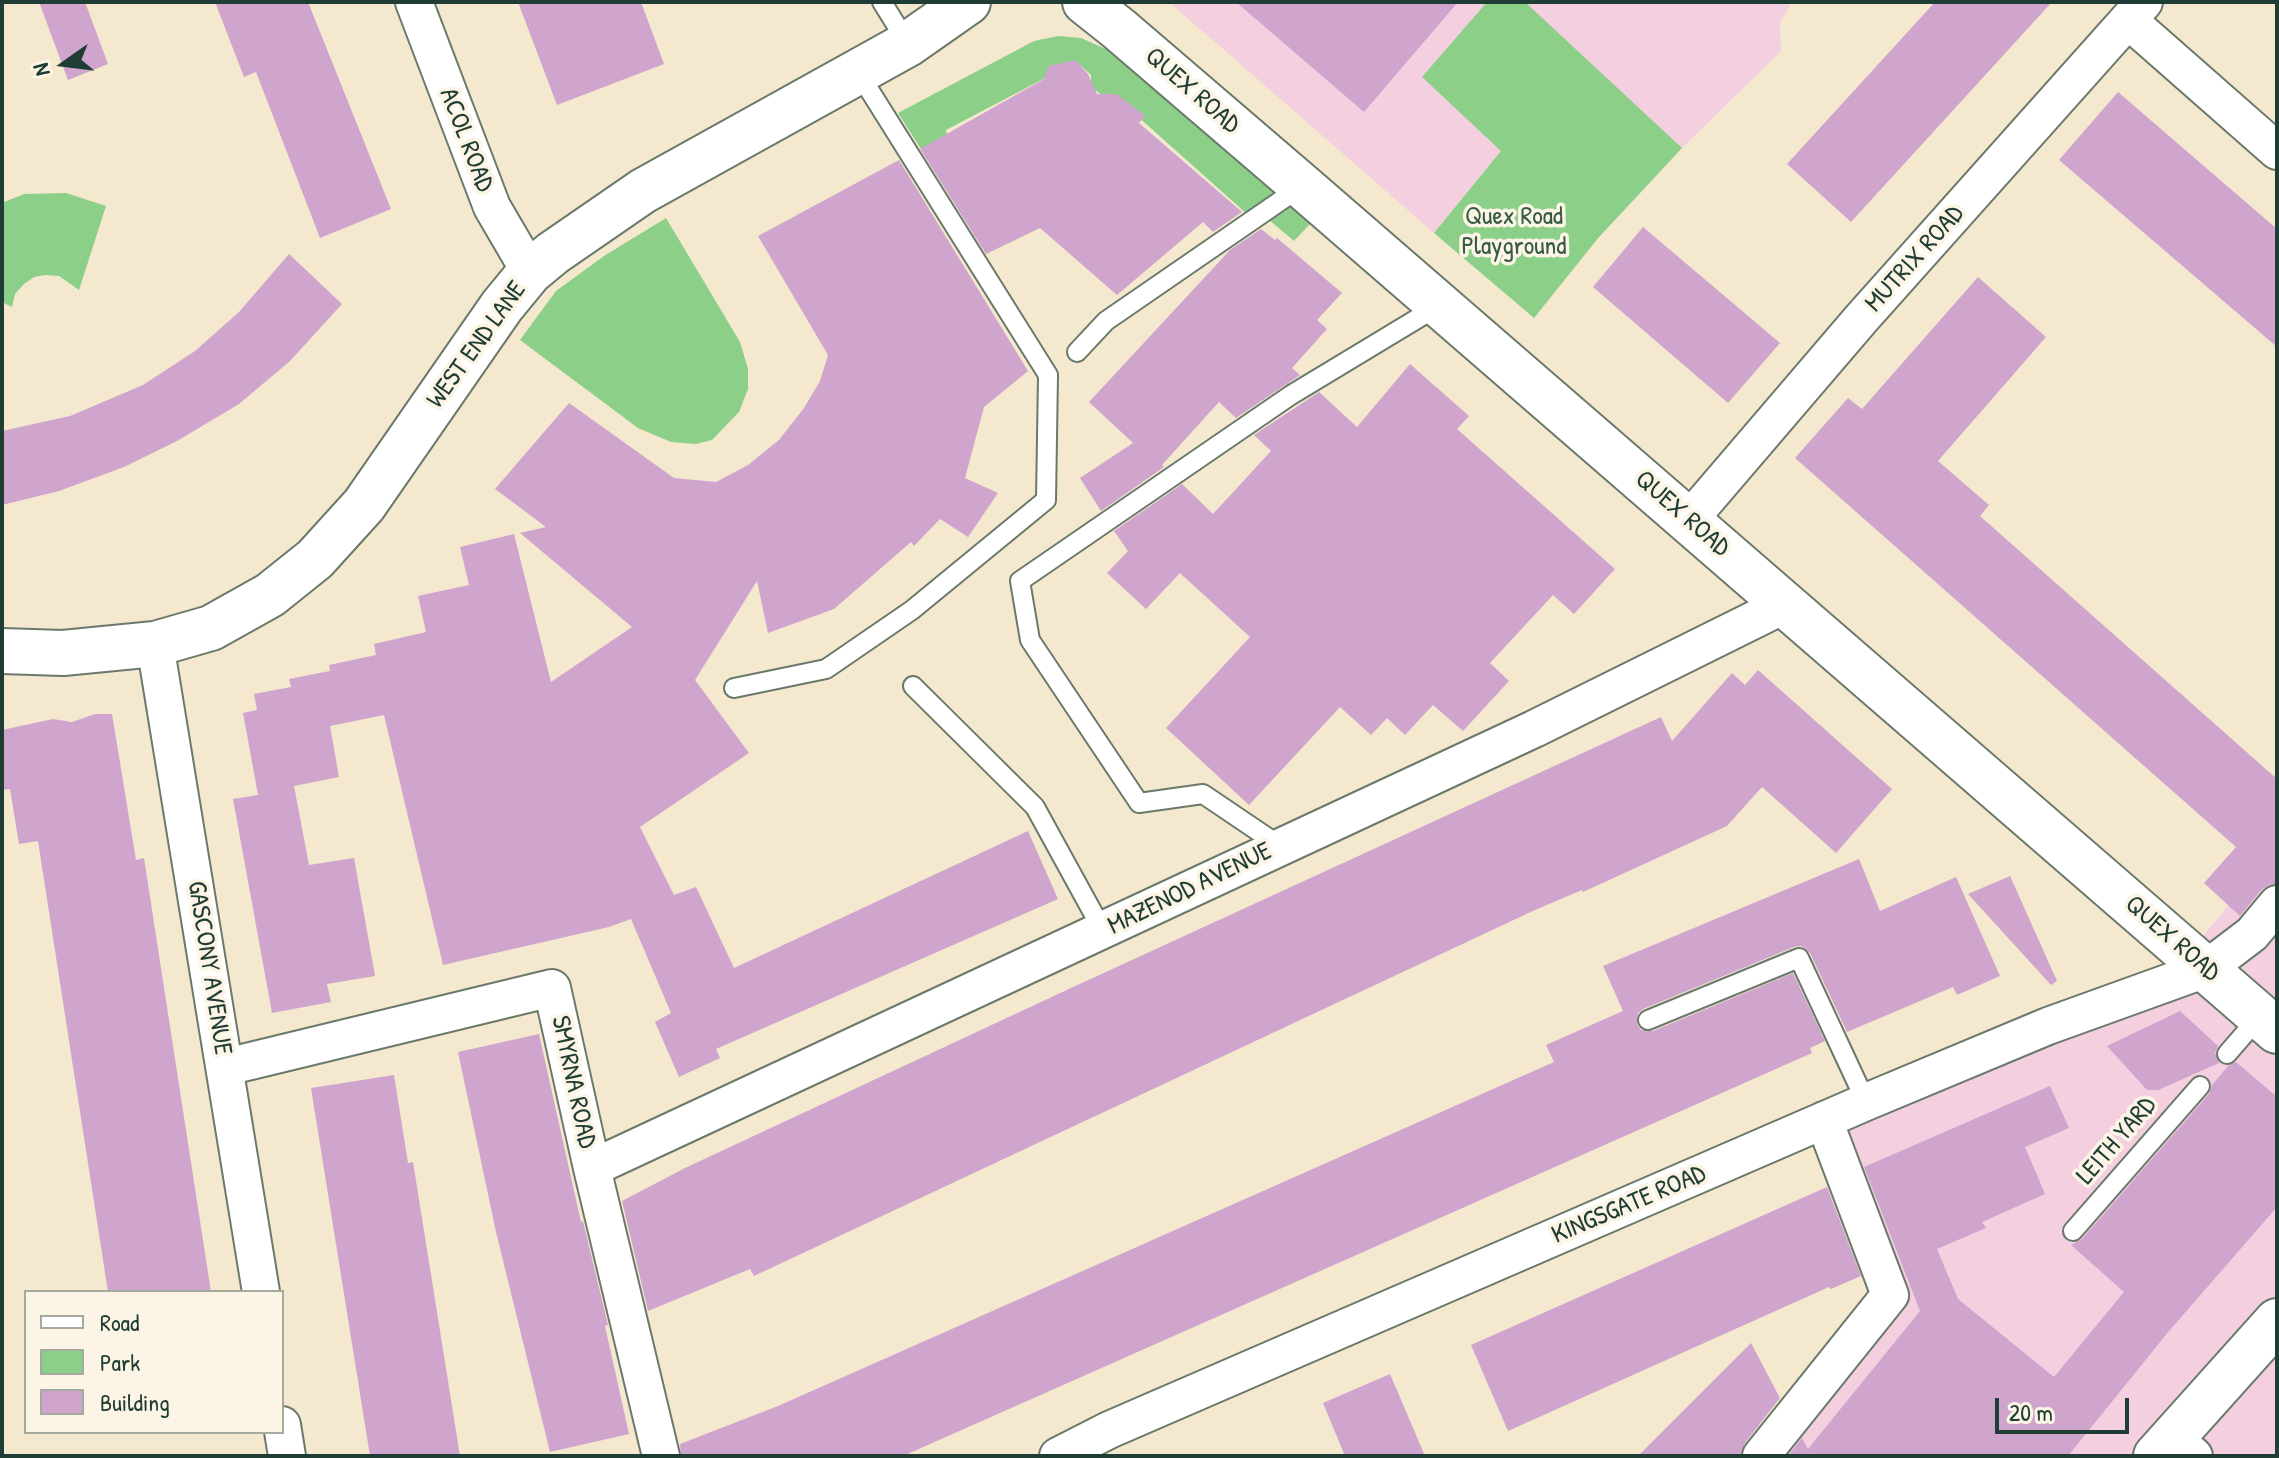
<!DOCTYPE html>
<html>
<head>
<meta charset="utf-8">
<style>
  body { margin:0 }
  #map { position:relative; width:2279px; height:1458px; overflow:hidden; background:#f4e8ce; font-family:"Patrick Hand",sans-serif }
  canvas { display:block }
  .frame { position:absolute; inset:0; border:4px solid #1f3d34; pointer-events:none }
  .legend { position:absolute; left:24px; top:1290px; width:260px; height:144px; box-sizing:border-box; background:#fcf5e5; border:2px solid #a4ab9e; margin:0; padding:10px 14px; list-style:none; font-size:24px; color:#1f3d34 }
  .legend li { display:flex; align-items:center; gap:16px; height:40px }
  .legend b { width:40px; border:2px solid #a4ab9e }
  .north { position:absolute; left:24px; top:24px; width:80px; height:80px; -webkit-text-stroke:6px #fcf5e5; paint-order:stroke; rotate:256deg; font-size:22px; font-weight:700; line-height:32px; text-align:center; color:#1f3d34 }
  .north::after { content:''; display:block; margin:auto; width:28px; height:36px; background:#1f3d34; clip-path:polygon(50% 0,100% 100%,50% 72%,0 100%) }
  .scale { position:absolute; left:1995px; top:1398px; width:134px; height:36px; box-sizing:border-box; border:4px solid #1f3d34; border-top:0; padding-left:10px; font-size:24px; line-height:28px; white-space:nowrap; color:#1f3d34; -webkit-text-stroke:6px #fcf5e5; paint-order:stroke }
</style>
</head>
<body>
<div id="map">
<canvas width="2279" height="1458"></canvas>
<div class="frame"></div>
<ul class="legend">
<li><b style="height:10px;background:#fff"></b>Road</li>
<li><b style="height:22px;background:#8bcf88"></b>Park</li>
<li><b style="height:22px;background:#cfa5ce"></b>Building</li>
</ul>
<div class="north">N</div>
<div class="scale">20 m</div>
</div>
<script>
const ctx = document.querySelector('canvas').getContext('2d');
ctx.lineJoin = 'round';
function paint(path, color) { ctx.fillStyle = color; ctx.fill(path, 'evenodd'); }
const toPath = rows => new Path2D(rows.map(r => 'M' + r).join(''));
function stroke(path, color, width, dash) { ctx.strokeStyle = color; ctx.lineWidth = width; ctx.lineCap = dash ? 'butt' : 'round'; ctx.setLineDash(dash || []); ctx.stroke(path); }
function drawText(font, color, halo, rows, align = 'center') {
  ctx.font = font + ' "Patrick Hand",sans-serif'; ctx.lineWidth = 7; ctx.setLineDash([]); ctx.textBaseline = 'middle'; ctx.strokeStyle = halo; ctx.fillStyle = color; for (const [text, x, y, turn = 0] of rows) {
    ctx.save(); ctx.translate(x, y); ctx.rotate((+turn || 0) * Math.PI / 180); ctx.textAlign = isNaN(turn) ? turn : align; if (halo) ctx.strokeText(text, 0, 0); ctx.fillText(text, 0, 0); ctx.restore();
  }
}
paint(toPath([
  [1169,2,1786,2,1790,6,1780,23,1781,51,1682,148,1599,237,1501,151,1434,233],
  [2277,846,2277,1456,1763,1456,1897,1297,1835,1128,2181,963]
]), '#f3cfe0');
paint(toPath([
  [1487,2,1525,2,1682,148,1599,237,1534,318,1434,233,1501,151,1422,77],
  [1058,36,1081,38,1108,50,1310,224,1294,241,1255,208,1247,214,1117,98,1109,100,1091,87,1091,75,1076,61,1051,66,1049,76,946,130,947,135,921,149,898,113,1034,41],
  [66,193,106,206,79,290,59,276,46,275,34,277,24,284,15,294,12,307,2,302,2,203,24,194],
  [666,218,740,342,748,369,748,389,739,412,712,440,696,444,671,442,638,428,520,340,556,291,604,256]
]), '#8bcf88');
paint(toPath([
  [39,2,85,2,108,64,68,80],
  [215,2,308,2,391,209,320,238,256,72,244,77],
  [518,2,641,2,664,64,557,105],
  [1236,2,1458,2,1364,112],
  [1935,2,2052,2,1851,222,1787,164],
  [1076,60,1088,74,1097,94,1117,94,1145,116,1139,123,1242,212,1213,232,1203,222,1117,295,1040,228,986,254,920,149,1044,79,1048,66],
  [2118,92,2277,229,2277,347,2059,160],
  [899,160,1028,371,984,407,965,478,998,493,968,537,940,519,914,546,911,542,834,609,768,633,757,581,695,680,749,753,640,827,674,895,696,887,734,968,1028,831,1058,899,716,1049,720,1058,679,1077,655,1022,671,1013,631,919,609,927,443,965,384,715,330,726,339,777,294,786,309,865,354,858,375,976,327,984,331,1002,272,1013,233,799,258,795,243,713,257,710,254,694,291,687,289,679,330,671,329,665,376,655,374,644,426,632,418,596,469,585,460,547,514,534,551,682,632,627,520,533,546,527,495,489,569,403,674,478,716,482,748,465,779,440,804,408,820,381,828,355,758,236],
  [1643,227,1780,343,1728,403,1593,287],
  [1261,229,1275,240,1277,238,1342,293,1317,320,1327,329,1292,368,1300,375,1236,418,1219,402,1162,465,1164,467,1101,511,1080,478,1133,443,1089,402,1230,250],
  [289,254,342,304,290,361,239,404,177,441,124,467,59,491,2,505,2,431,70,416,143,385,195,351,239,312],
  [1978,277,2046,337,1938,461,1989,505,1980,516,2277,779,2277,884,2269,885,2261,890,2240,916,2204,883,2236,847,1795,458,1848,398,1862,409],
  [1410,364,1469,416,1457,429,1615,569,1574,614,1553,595,1490,663,1509,681,1463,731,1433,705,1405,735,1387,718,1371,735,1340,707,1249,805,1166,728,1250,637,1180,573,1146,609,1107,573,1128,551,1114,531,1182,484,1213,514,1271,451,1254,435,1319,392,1357,427],
  [1758,670,1892,789,1836,853,1762,787,1727,826,1583,892,1582,890,1535,910,754,1276,750,1269,648,1311,622,1201,685,1168,1071,988,1661,717,1672,741,1732,673,1745,685],
  [95,714,112,714,136,860,144,858,211,1292,108,1292,38,841,19,844,10,789,2,790,2,730,53,719,72,722],
  [1859,859,1880,911,1956,877,2000,976,1957,995,1953,987,1847,1032,1810,953,1801,946,1794,947,1643,1009,1638,1013,1637,1024,1641,1030,1653,1031,1793,973,1825,1041,1810,1048,1812,1053,903,1456,681,1456,680,1444,778,1406,1554,1062,1546,1045,1623,1011,1603,966],
  [2010,876,2057,981,2051,985,1968,894],
  [2180,1011,2218,1046,2215,1053,2219,1063,2158,1090,2147,1090,2107,1046],
  [539,1034,581,1222,583,1221,608,1325,605,1326,629,1434,550,1452,496,1232,458,1052],
  [2236,1062,2277,1097,2277,1207,2169,1331,2068,1456,1788,1456,1802,1438,1808,1449,1920,1311,1864,1167,2050,1086,2069,1128,2025,1147,2045,1194,1982,1222,1986,1228,1937,1249,1958,1299,2054,1377,2124,1292,2071,1245,2082,1239,2209,1094,2212,1085,2228,1066],
  [394,1075,408,1163,413,1162,460,1456,370,1456,311,1088],
  [1827,1187,1861,1276,1831,1289,1829,1287,1508,1431,1471,1345],
  [1751,1343,1780,1398,1745,1443,1740,1456,1638,1456],
  [1390,1374,1425,1456,1345,1456,1323,1403]
]), '#cfa5ce');
const service = toPath([
  [882,2,908,44],
  [1077,352,1106,321,1302,186],
  [913,686,1035,807,1103,931],
  [734,688,826,669,912,610,1046,500,1048,375,858,72],
  [1280,846,1203,794,1139,803,1030,640,1020,581,1291,395,1440,305],
  [1648,1020,1799,958,1866,1102],
  [2227,1054,2259,1017],
  [2073,1231,2200,1086]
]);
const minor = toPath([
  [414,2,492,207,530,272],
  [2128,20,2277,151],
  [1689,520,1861,319,2144,2],
  [155,644,261,1292],
  [226,1067,552,988,592,1168,661,1456],
  [592,1168,1534,729,1786,604],
  [282,1425,287,1456],
  [2172,1437,2194,1456],
  [1058,1456,1109,1430,1866,1102,2048,1026,2206,969,2252,934,2277,904],
  [1761,1456,1890,1295,1824,1120]
]);
const secondary = toPath([
  [1085,2,1119,29,1302,186,2277,1031],
  [2,651,63,653,155,644,211,628,270,595,315,559,364,505,502,306,530,272,553,253,643,191,908,44,968,2]
]);
const primary = toPath([
  [2156,1456,2277,1321]
]);
stroke(service, '#6a796a', 22);
stroke(minor, '#6a796a', 40);
stroke(secondary, '#6a796a', 48);
stroke(primary, '#6a796a', 48);
stroke(service, '#fff', 18);
stroke(minor, '#fff', 36);
stroke(secondary, '#fff', 44);
stroke(primary, '#fff', 44);
drawText('26px', '#1f3d34', '#fcf5e5', [
  ["QUEX ROAD",1192,91,41],
  ["ACOL ROAD",466,140,69],
  ["MUTRIX ROAD",1915,259,-48],
  ["WEST END LANE",477,345,-54],
  ["QUEX ROAD",1682,514,41],
  ["MAZENOD AVENUE",1190,889,-26],
  ["QUEX ROAD",2172,939,41],
  ["GASCONY AVENUE",209,968,81],
  ["SMYRNA ROAD",573,1082,78],
  ["LEITH YARD",2117,1141,-49],
  ["KINGSGATE ROAD",1629,1205,-23]
]);
drawText('26px', '#355a45', '#fcf5e5', [
  ["Quex Road",1514,217],
  ["Playground",1514,247]
]);
</script>
</body>
</html>
